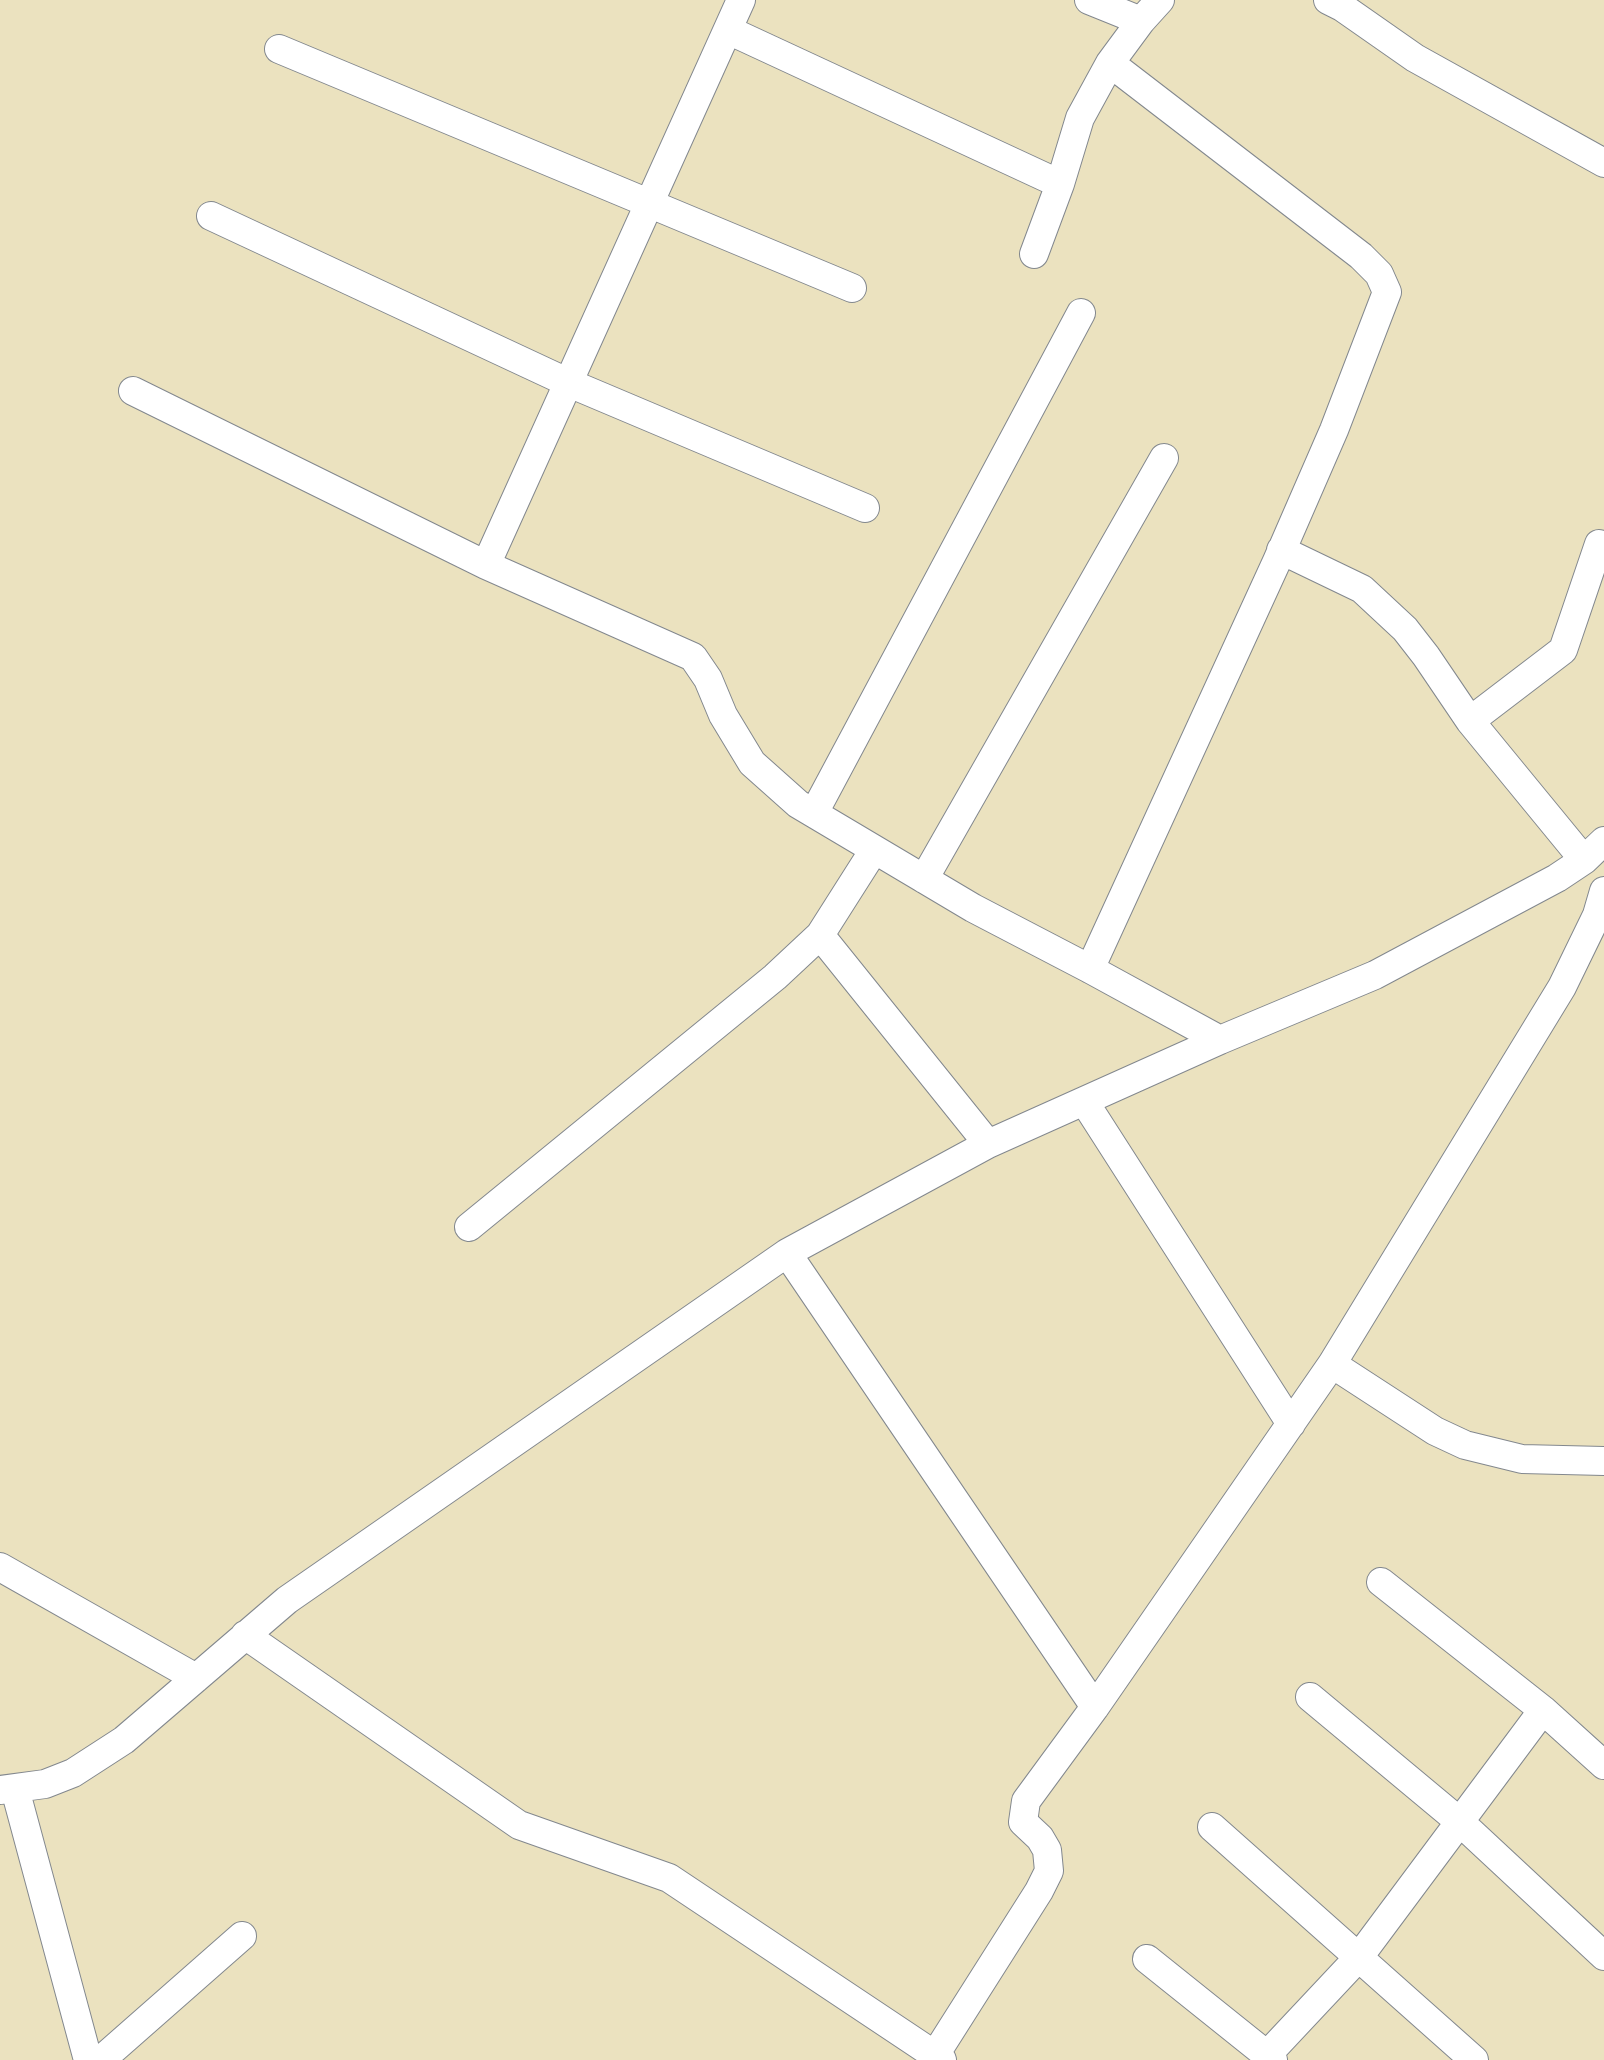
<!DOCTYPE html>
<html>
<head>
<meta charset="utf-8">
<style>
  body { margin:0 }
  canvas { display:block; background:#ebe2bf }
</style>
</head>
<body>
<canvas width="1604" height="2060"></canvas>
<script>
const ctx = document.querySelector('canvas').getContext('2d');
ctx.lineJoin = 'round';
const toPath = rows => new Path2D(rows.map(r => 'M' + r).join(''));
function stroke(path, color, width, dash) { ctx.strokeStyle = color; ctx.lineWidth = width; ctx.lineCap = dash ? 'butt' : 'round'; ctx.setLineDash(dash || []); ctx.stroke(path); }
const minor = toPath([
  [1089,0,1141,21],
  [1328,0,1342,7,1415,58,1604,163],
  [728,30,1060,184],
  [279,49,852,288],
  [211,216,569,383,865,508],
  [1034,254,1060,184,1080,118,1110,63,1141,21,1160,0],
  [133,391,486,565,693,657,708,679,723,715,752,763,798,804,973,908,1090,969,1220,1040],
  [1281,550,1362,589,1405,629,1426,656,1470,721,1584,860],
  [486,565,741,0],
  [1470,721,1563,650,1599,544],
  [814,813,1081,313],
  [924,879,1164,458],
  [820,935,988,1144],
  [1090,969,1277,561,1334,430,1387,292,1379,274,1361,256,1110,63],
  [1084,1101,1291,1424],
  [469,1227,775,977,820,935,874,850],
  [787,1253,1095,1707],
  [1332,1364,1435,1431,1465,1445,1522,1459,1604,1461],
  [0,1567,196,1678],
  [1381,1582,1543,1710,1604,1765],
  [245,1635,519,1825,669,1878,942,2060],
  [1310,1697,1460,1822,1604,1956],
  [15,1789,88,2060],
  [0,1790,45,1784,73,1773,124,1740,287,1600,787,1253,988,1144,1220,1040,1375,975,1557,878,1584,860,1604,841],
  [1212,1827,1474,2060],
  [1147,1959,1273,2060],
  [935,2055,1039,1891,1049,1871,1047,1850,1040,1838,1023,1822,1026,1801,1095,1707,1332,1364,1562,987,1597,915,1604,891],
  [1267,2055,1359,1957,1543,1710],
  [101,2060,242,1936]
]);
stroke(minor, '#83888e', 30);
stroke(minor, '#fff', 28);
</script>
</body>
</html>
